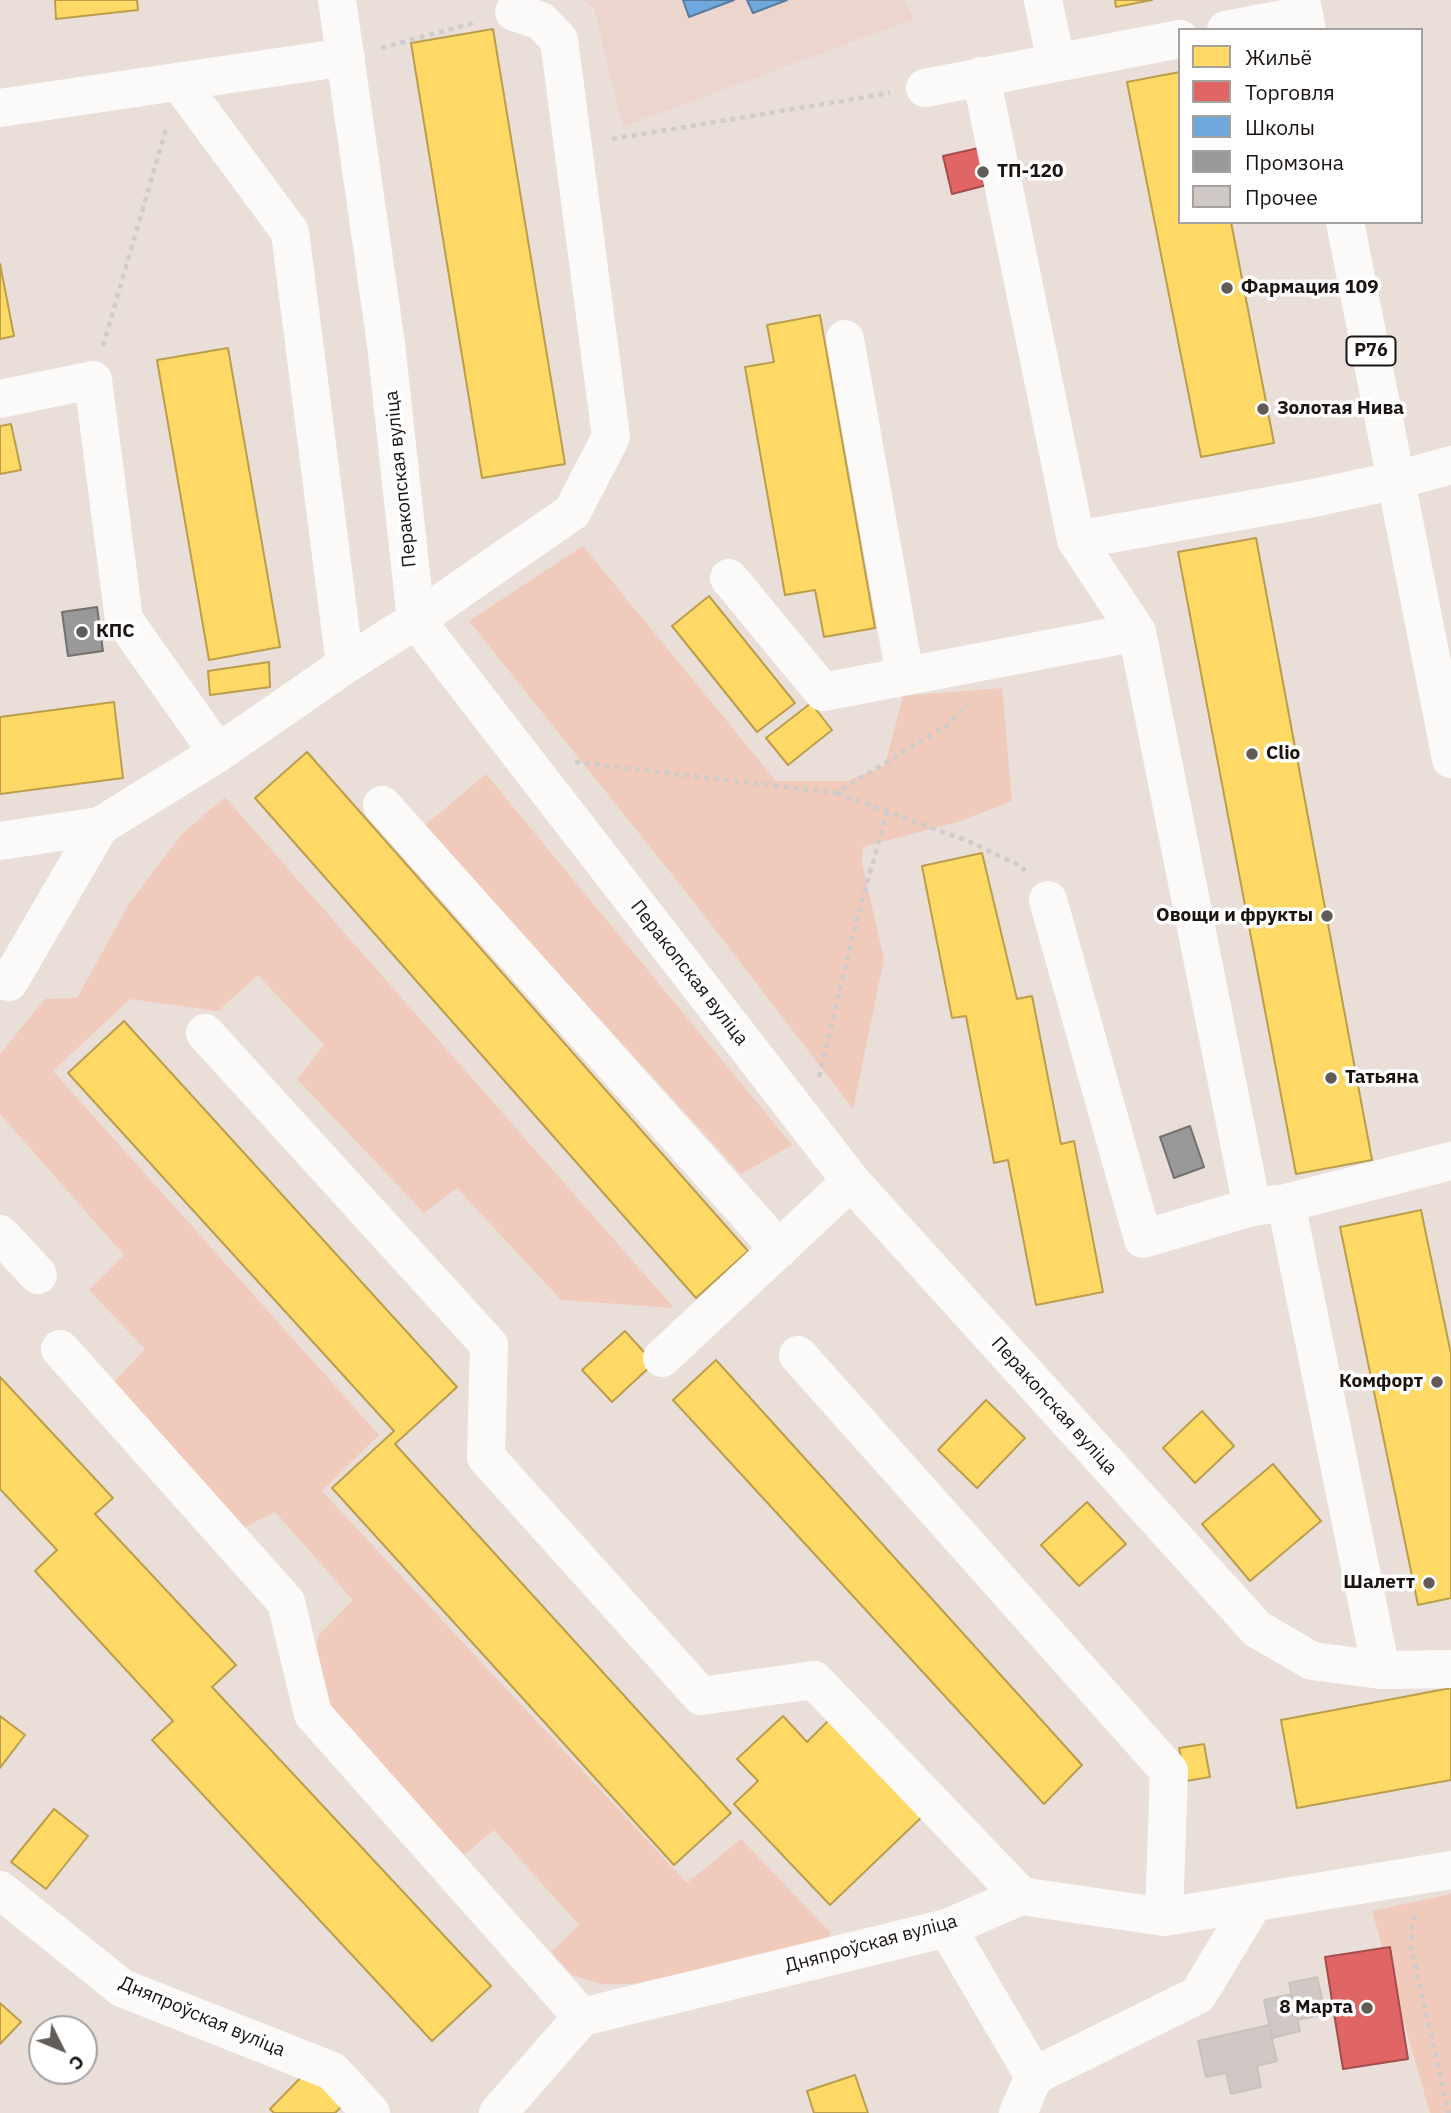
<!DOCTYPE html>
<html>
<head>
<meta charset="utf-8">
<style>
  body { margin:0 }
  #map { position:relative; width:1451px; height:2113px; overflow:hidden; background:#eaded9; font-family:"IBM Plex Sans",sans-serif }
  canvas { display:block }
  .legend { position:absolute; left:1178px; top:28px; width:245px; height:196px; box-sizing:border-box; background:#fff; border:2px solid #a4a19f; margin:0; padding:9px 12px; list-style:none; font-size:21px; color:#1b1410 }
  .legend li { display:flex; align-items:center; gap:14px; height:35px }
  .legend b { width:35px; border:2px solid #a4a19f }
  .north { position:absolute; left:28px; top:2015px; width:70px; height:70px; box-sizing:border-box; background:#fff; border:2px solid #a4a19f; border-radius:50%; rotate:133deg; font-size:19px; font-weight:700; line-height:28px; text-align:center; color:#1b1410 }
  .north::after { content:''; display:block; margin:auto; width:24px; height:32px; background:#635b56; clip-path:polygon(50% 0,100% 100%,50% 72%,0 100%) }
</style>
</head>
<body>
<div id="map">
<canvas width="1451" height="2113"></canvas>
<ul class="legend">
<li><b style="height:19px;background:#ffd966"></b>Жильё</li>
<li><b style="height:19px;background:#e06666"></b>Торговля</li>
<li><b style="height:19px;background:#6fa8dc"></b>Школы</li>
<li><b style="height:19px;background:#999"></b>Промзона</li>
<li><b style="height:19px;background:#d0c8c4"></b>Прочее</li>
</ul>
<div class="north">С</div>
</div>
<script>
const ctx = document.querySelector('canvas').getContext('2d');
ctx.lineJoin = 'round';
function paint(path, color) { ctx.fillStyle = color; ctx.fill(path, 'evenodd'); }
const toPath = rows => new Path2D(rows.map(r => 'M' + r).join(''));
function stroke(path, color, width, dash) { ctx.strokeStyle = color; ctx.lineWidth = width; ctx.lineCap = dash ? 'butt' : 'round'; ctx.setLineDash(dash || []); ctx.stroke(path); }
function drawText(font, color, halo, rows, align = 'center') {
  ctx.font = font + ' "IBM Plex Sans",sans-serif'; ctx.lineWidth = 7; ctx.setLineDash([]); ctx.textBaseline = 'middle'; ctx.strokeStyle = halo; ctx.fillStyle = color; for (const [text, x, y, turn = 0] of rows) {
    ctx.save(); ctx.translate(x, y); ctx.rotate((+turn || 0) * Math.PI / 180); ctx.textAlign = isNaN(turn) ? turn : align; if (halo) ctx.strokeText(text, 0, 0); ctx.fillText(text, 0, 0); ctx.restore();
  }
}
paint(toPath([
  [582,0,904,0,914,19,623,127,594,8]
]), '#ebd5cc');
paint(toPath([
  [583,546,776,781,847,781,885,765,903,696,1002,688,1012,801,958,822,863,847,862,863,884,959,853,1109,690,897,469,621],
  [486,774,792,1145,741,1174,424,826],
  [225,797,674,1308,561,1300,457,1188,424,1213,297,1079,324,1045,258,975,218,1011,130,999,53,1071,379,1435,322,1491,687,1883,741,1839,831,1933,824,1946,631,1984,602,1984,572,1975,551,1952,579,1925,494,1830,464,1855,319,1699,311,1670,319,1635,353,1600,275,1512,243,1528,113,1383,145,1349,89,1290,124,1255,0,1114,0,1054,45,999,77,998,130,902,183,833],
  [1451,1894,1451,2113,1430,2113,1372,1911]
]), '#f0cbbc');
const homes = toPath([
  [55,0,137,0,138,10,56,19,55,0],
  [1115,0,1152,0,1116,7,1115,0],
  [493,29,565,464,482,478,411,43,493,29],
  [1180,72,1180,222,1231,222,1274,443,1201,457,1127,82,1180,72],
  [0,264,14,336,0,339,0,264],
  [820,315,875,628,824,637,815,590,785,595,745,367,774,362,767,325,820,315],
  [228,348,280,647,209,660,157,360,228,348],
  [11,424,21,470,0,474,0,426,11,424],
  [1256,538,1372,1160,1296,1174,1178,552,1256,538],
  [709,596,795,703,757,732,672,626,709,596],
  [269,662,270,687,210,695,208,671,269,662],
  [114,702,123,778,0,794,0,717,114,702],
  [811,703,832,730,788,765,766,738,811,703],
  [307,752,748,1251,696,1298,255,798,307,752],
  [982,853,1017,999,1032,996,1061,1144,1074,1141,1103,1292,1036,1305,1008,1160,994,1163,966,1016,952,1018,922,866,982,853],
  [124,1021,457,1387,395,1444,731,1813,674,1865,332,1488,394,1431,68,1073,124,1021],
  [1421,1210,1451,1354,1451,1598,1418,1605,1340,1227,1421,1210],
  [625,1331,654,1363,612,1402,582,1370,625,1331],
  [716,1360,1082,1765,1044,1804,673,1400,716,1360],
  [0,1377,113,1498,95,1514,236,1665,212,1687,491,1986,432,2041,152,1740,173,1721,35,1571,57,1550,0,1489,0,1377],
  [986,1400,1025,1438,977,1488,938,1450,986,1400],
  [1202,1411,1234,1446,1195,1483,1163,1448,1202,1411],
  [1273,1464,1321,1521,1250,1581,1202,1524,1273,1464],
  [1087,1502,1126,1544,1079,1586,1041,1545,1087,1502],
  [1451,1688,1451,1780,1297,1808,1281,1720,1451,1688],
  [0,1716,25,1735,0,1768,0,1716],
  [783,1716,807,1742,833,1716,926,1813,830,1905,734,1804,758,1781,737,1759,783,1716],
  [1204,1744,1210,1777,1186,1781,1179,1748,1204,1744],
  [54,1809,88,1836,46,1889,11,1862,54,1809],
  [0,2003,21,2022,0,2044,0,2003],
  [312,2066,347,2101,335,2113,274,2113,270,2109,312,2066],
  [855,2075,868,2113,814,2113,807,2091,855,2075]
]);
paint(homes, '#ffd966');
stroke(homes, '#bb9e4c', 2);
const shops = toPath([
  [983,147,991,184,952,194,943,156,983,147],
  [1390,1947,1408,2059,1343,2069,1325,1957,1390,1947]
]);
paint(shops, '#e06666');
stroke(shops, '#a54d4c', 2);
const schools = toPath([
  [683,0,734,0,689,17,683,0],
  [747,0,787,0,753,13,747,0]
]);
paint(schools, '#6fa8dc');
stroke(schools, '#567c9f', 2);
const industry = toPath([
  [97,607,103,651,68,656,62,612,97,607],
  [1190,1126,1204,1167,1174,1178,1160,1137,1190,1126]
]);
paint(industry, '#999');
stroke(industry, '#737170', 2);
const building = toPath([
  [1317,1977,1326,2014,1297,2020,1289,1983,1317,1977],
  [1291,1994,1300,2031,1272,2038,1264,2000,1291,1994],
  [1269,2025,1277,2061,1257,2066,1261,2087,1231,2094,1226,2073,1206,2077,1198,2041,1269,2025]
]);
paint(building, '#d0c8c4');
stroke(building, '#cbc2be', 2);
stroke(toPath([
  [381,48,477,22],
  [612,139,890,93],
  [103,346,166,129],
  [575,762,836,793,946,726,967,705],
  [837,793,970,842,1021,866,1025,871],
  [819,1077,858,915,887,813],
  [1414,1915,1411,1947,1449,2113]
]), '#cfcccb', 4.5, [5, 5]);
stroke(toPath([
  [337,0,386,344,416,620,851,1181,1257,1629,1312,1661,1381,1670,1451,1669],
  [1043,0,1056,62],
  [1226,30,1304,15],
  [981,76,1076,540,1137,632,1252,1207],
  [179,82,290,232,345,665],
  [925,88,1180,39],
  [0,108,346,57],
  [845,339,905,676],
  [0,399,93,380,124,620,218,753,345,665,416,620,572,512,611,437,559,40,541,21,514,12],
  [1076,540,1314,498,1397,480,1451,465],
  [729,578,823,692,1137,632],
  [382,805,779,1249],
  [0,841,100,826,218,753],
  [1048,900,1143,1239,1252,1207,1277,1204],
  [0,980,9,982,100,826],
  [205,1033,489,1345,486,1457,701,1696,814,1680,1021,1896],
  [0,1234,38,1275],
  [60,1349,286,1602,313,1714,582,2017],
  [798,1355,1169,1771,1164,1917],
  [662,1358,851,1181],
  [1381,1670,1286,1203,1451,1161],
  [0,1890,122,1988,332,2071,371,2113],
  [947,1928,1034,2076,1018,2113],
  [1034,2076,1198,1995,1254,1902],
  [498,2113,582,2017,947,1928,1021,1896,1164,1917,1451,1870]
]), '#fcfaf9', 38);
stroke(toPath([
  [1301,0,1307,30],
  [1345,222,1451,759]
]), '#fcfaf9', 38);
for (const [x, y, r, color] of [
  [983,172,7,"#635b56"],
  [1227,288,7,"#635b56"],
  [1263,409,7,"#635b56"],
  [82,632,7,"#635b56"],
  [1252,754,7,"#635b56"],
  [1327,916,7,"#635b56"],
  [1331,1078,7,"#635b56"],
  [1437,1382,7,"#635b56"],
  [1429,1583,7,"#635b56"],
  [1367,2008,7,"#635b56"]
]) { const dot = new Path2D(); dot.arc(x, y, r, 0, 2 * Math.PI); ctx.fillStyle = color; ctx.fill(dot); stroke(dot, '#fff', 2.5); }
for (const [x, y, w] of [
  [1371,351,49]
]) { const box = new Path2D(); box.roundRect(x - w / 2, y - 14.5, w, 29, 5); ctx.fillStyle = '#fff'; ctx.fill(box); stroke(box, '#1b1410', 2); }
drawText('bold 18px', '#1b1410', null, [
  ["Р76",1371,351]
]);
drawText('bold 19px', '#1b1410', '#fff', [
  ["ТП-120",997,172],
  ["Фармация 109",1241,288],
  ["Золотая Нива",1277,409],
  ["КПС",96,632],
  ["Clio",1266,754],
  ["Овощи и фрукты",1313,916,"right"],
  ["Татьяна",1345,1078],
  ["Комфорт",1423,1382,"right"],
  ["Шалетт",1415,1583,"right"],
  ["8 Марта",1353,2008,"right"]
], 'left');
drawText('19px', '#1b1410', '#fff', [
  ["Перакопская вуліца",401,479,-96],
  ["Перакопская вуліца",689,973,52],
  ["Перакопская вуліца",1054,1406,48],
  ["Дняпроўская вуліца",871,1944,-15],
  ["Дняпроўская вуліца",202,2017,23]
]);
</script>
</body>
</html>
